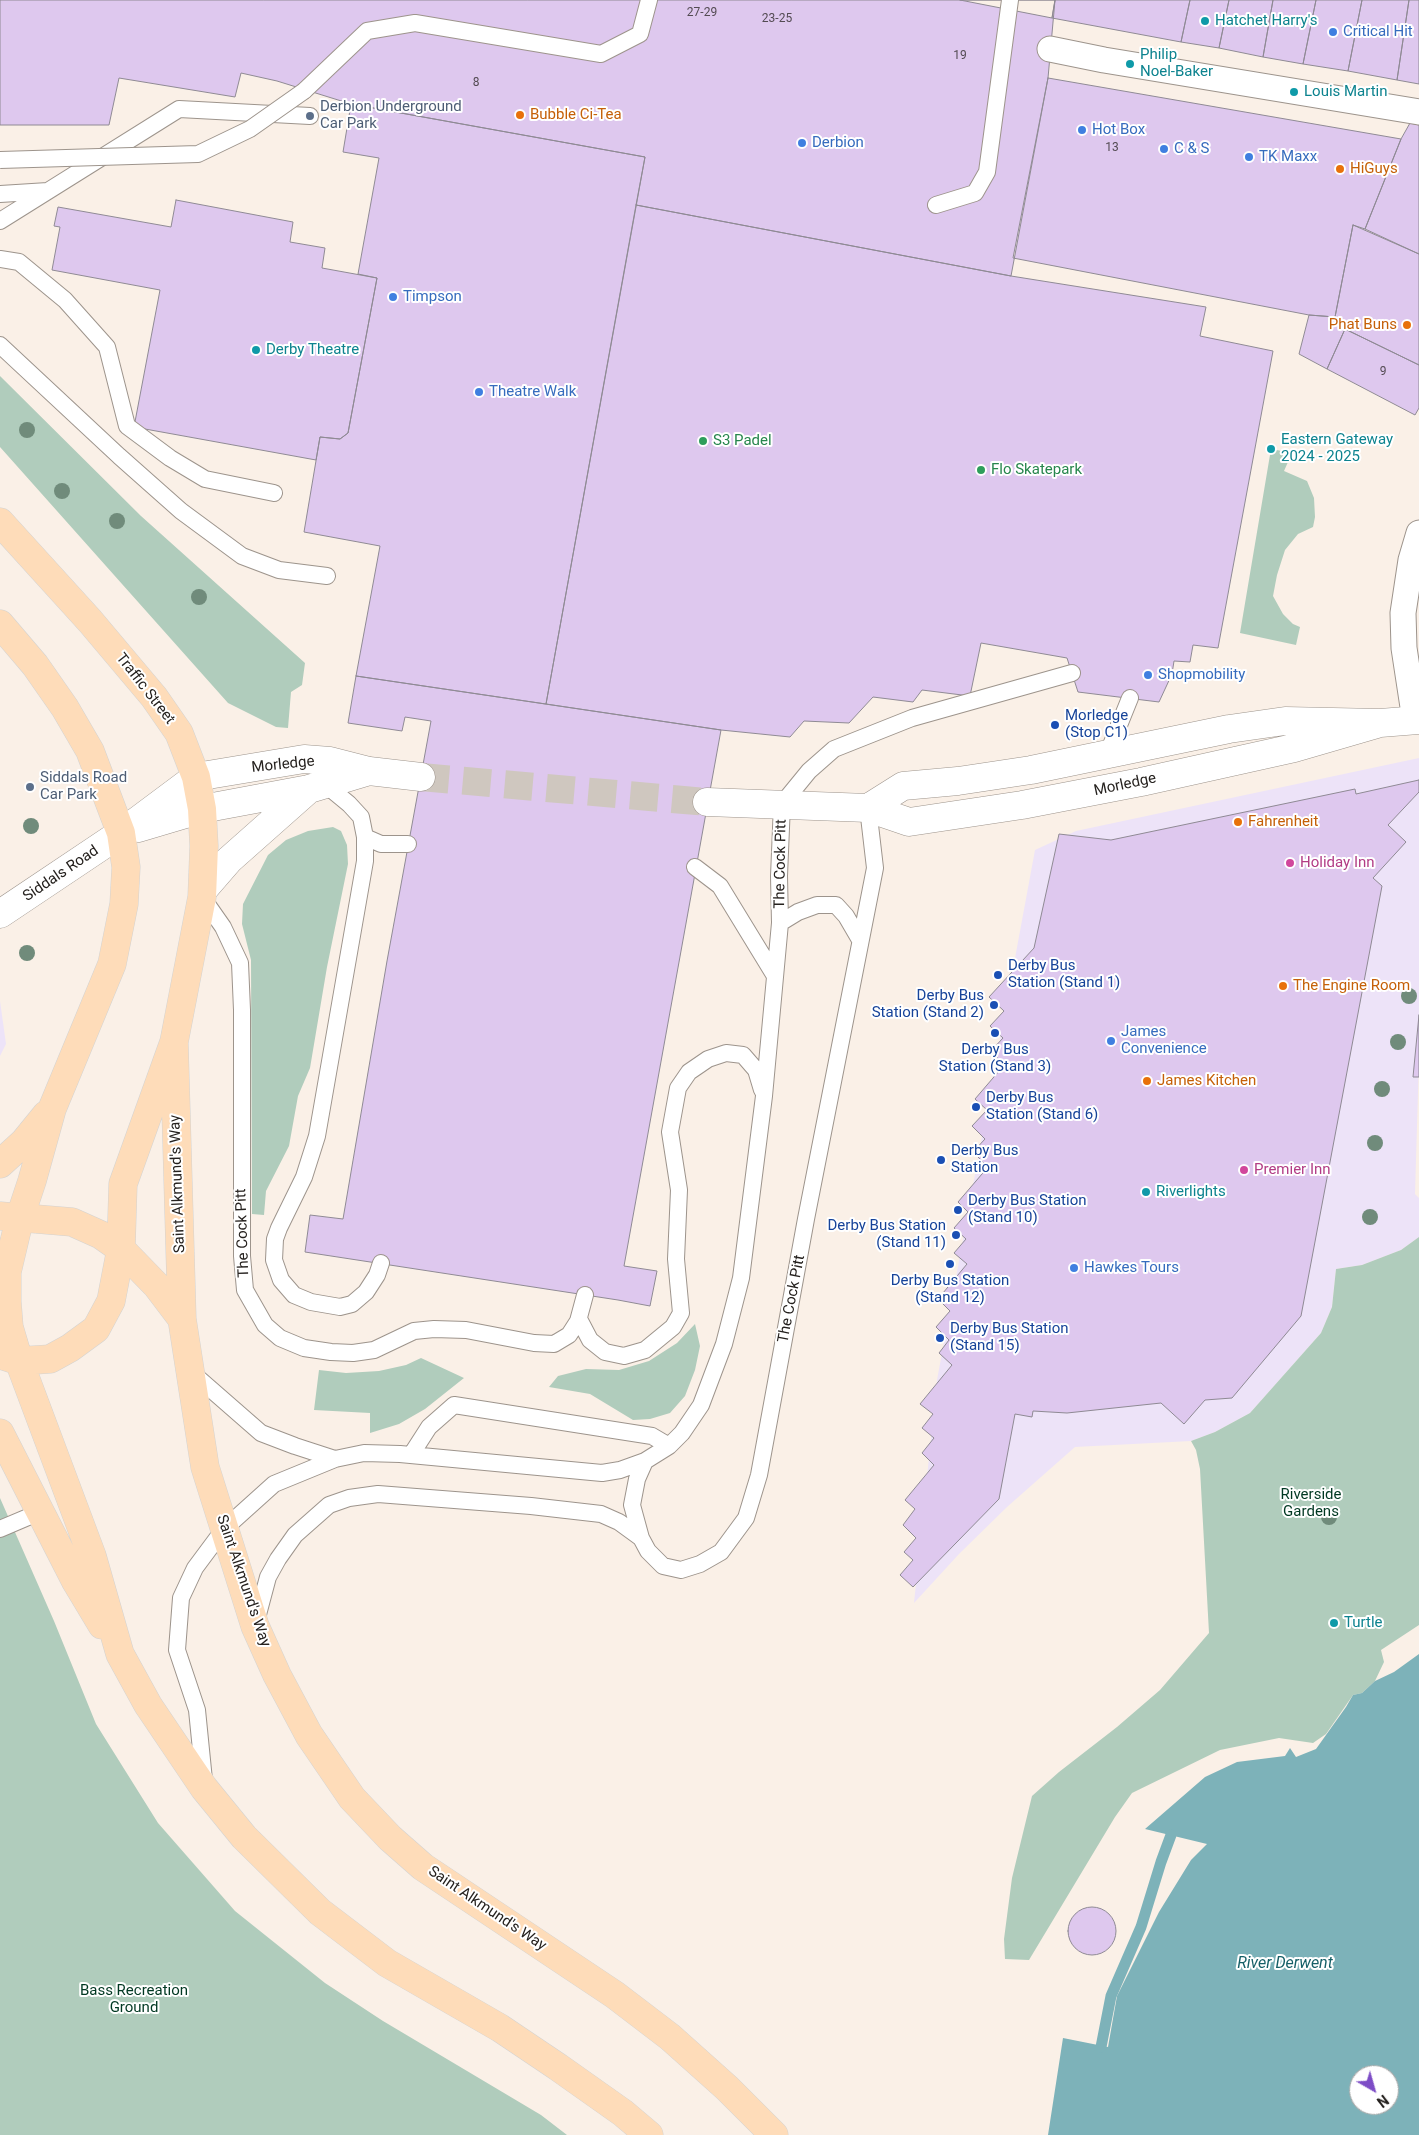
<!DOCTYPE html>
<html>
<head>
<meta charset="utf-8">
<style>
  body { margin:0 }
  #map { position:relative; width:1419px; height:2135px; overflow:hidden; background:#faf0e7; font-family:Roboto,sans-serif }
  canvas { display:block }
  .north { position:absolute; left:1349px; top:2065px; width:50px; height:50px; box-sizing:border-box; background:#fff; border:1px solid #a8a6a5; border-radius:50%; rotate:142deg; font-size:14px; font-weight:700; line-height:20px; text-align:center; color:#25211e }
  .north::after { content:''; display:block; margin:auto; width:18px; height:22px; background:#7d4dc6; clip-path:polygon(50% 0,100% 100%,50% 72%,0 100%) }
</style>
</head>
<body>
<div id="map">
<canvas width="1419" height="2135"></canvas>
<div class="north">N</div>
</div>
<script>
const ctx = document.querySelector('canvas').getContext('2d');
ctx.lineJoin = 'round';
function paint(path, color) { ctx.fillStyle = color; ctx.fill(path, 'evenodd'); }
const toPath = rows => new Path2D(rows.map(r => 'M' + r).join(''));
function stroke(path, color, width, dash) { ctx.strokeStyle = color; ctx.lineWidth = width; ctx.lineCap = dash ? 'butt' : 'round'; ctx.setLineDash(dash || []); ctx.stroke(path); }
function drawText(font, color, halo, rows, align = 'center') {
  ctx.font = font + ' Roboto,sans-serif'; ctx.lineWidth = 4; ctx.setLineDash([]); ctx.textBaseline = 'middle'; ctx.strokeStyle = halo; ctx.fillStyle = color; for (const [text, x, y, turn = 0] of rows) {
    ctx.save(); ctx.translate(x, y); ctx.rotate((+turn || 0) * Math.PI / 180); ctx.textAlign = isNaN(turn) ? turn : align; if (halo) ctx.strokeText(text, 0, 0); ctx.fillText(text, 0, 0); ctx.restore();
  }
}
paint(toPath([
  [1419,758,1419,1058,1415,1194,1419,1198,1419,1237,1401,1250,1362,1265,1336,1269,1332,1307,1321,1333,1250,1413,1215,1432,1191,1441,1075,1447,1007,1507,959,1554,914,1603,937,1380,1035,850,1076,831],
  [0,1001,6,1044,0,1056]
]), '#ede3f8');
paint(toPath([
  [0,376,141,516,305,663,302,685,291,692,288,728,276,727,228,703,0,447],
  [1271,449,1282,451,1288,462,1284,471,1307,481,1314,498,1315,517,1313,527,1298,534,1285,550,1277,575,1273,596,1283,614,1293,624,1300,627,1296,645,1240,633],
  [333,827,341,831,347,845,348,864,327,967,310,1068,298,1096,289,1146,266,1191,264,1215,252,1214,251,960,242,924,243,904,268,855,286,840,308,831],
  [1419,1237,1419,1625,1381,1650,1384,1662,1375,1681,1362,1693,1353,1695,1326,1734,1313,1743,1279,1738,1220,1750,1132,1793,1115,1817,1029,1960,1005,1959,1004,1939,1012,1878,1032,1796,1059,1772,1117,1727,1160,1690,1209,1633,1200,1469,1196,1450,1191,1441,1215,1432,1250,1413,1321,1333,1332,1307,1336,1269,1362,1265,1401,1250],
  [695,1324,700,1346,695,1370,685,1396,670,1413,650,1419,633,1420,590,1394,549,1387,558,1376,586,1369,619,1370,649,1361,677,1343],
  [421,1358,464,1378,425,1409,399,1424,370,1433,370,1413,314,1410,319,1370,346,1373,379,1371,406,1365],
  [0,1498,54,1621,96,1724,158,1823,235,1911,325,1983,383,2021,541,2115,567,2135,0,2135]
]), '#b0ccbc');
paint(toPath([
  [1419,1654,1419,2135,1048,2135,1063,2038,1108,2047,1117,1996,1159,1912,1191,1860,1207,1844,1145,1829,1205,1777,1237,1762,1285,1756,1290,1748,1296,1757,1316,1749,1346,1707,1353,1695,1362,1693,1375,1681,1394,1672],
  [1359,2075,1389,2075,1389,2105,1359,2105]
]), '#7db2b9');
stroke(toPath([
  [1101,2047,1111,1996,1141,1927,1161,1862,1171,1835]
]), '#7db2b9', 11);
const building = toPath([
  [0,0,1055,0,1048,78,1011,276,636,205,645,157,351,104,277,81,241,73,235,97,119,78,109,125,0,125,0,0],
  [960,0,1055,0,1052,18,960,0],
  [1055,0,1190,0,1181,42,1052,18,1055,0],
  [1190,0,1229,0,1219,48,1181,42,1190,0],
  [1229,0,1273,0,1263,57,1219,48,1229,0],
  [1273,0,1316,0,1303,64,1263,57,1273,0],
  [1316,0,1362,0,1348,71,1303,64,1316,0],
  [1362,0,1409,0,1397,80,1348,71,1362,0],
  [1409,0,1419,0,1419,84,1397,80,1409,0],
  [1048,78,1401,139,1365,229,1353,225,1335,317,1309,315,1013,258,1048,78],
  [351,104,645,157,546,704,356,676,380,546,304,532,320,437,340,439,348,433,377,278,358,274,379,158,343,152,351,104],
  [1410,123,1419,125,1419,254,1365,229,1401,139,1410,123],
  [176,200,293,222,290,242,325,248,322,268,377,278,348,433,340,439,320,437,316,460,134,427,160,290,52,270,60,227,54,226,58,207,171,227,176,200],
  [636,205,1011,276,1206,307,1200,336,1273,351,1218,648,1193,645,1190,662,1174,661,1172,674,1159,702,1078,692,1067,658,981,643,970,696,922,690,913,702,873,697,849,723,804,721,790,737,721,730,546,704,636,205],
  [1353,225,1419,254,1419,365,1345,329,1327,369,1299,354,1309,315,1335,317,1353,225],
  [1345,329,1419,365,1419,408,1415,415,1327,369,1345,329],
  [356,676,721,730,624,1266,657,1271,650,1306,618,1300,305,1252,310,1215,343,1219,387,961,431,721,405,717,402,731,348,723,356,676],
  [1419,780,1419,792,1388,825,1406,842,1373,878,1382,886,1301,1316,1232,1398,1205,1400,1184,1424,1161,1403,1067,1413,1033,1411,1032,1417,1015,1414,999,1499,913,1587,900,1575,913,1560,904,1552,916,1538,903,1525,915,1509,905,1500,934,1465,922,1453,934,1438,922,1428,933,1414,920,1404,952,1365,939,1353,949,1340,936,1327,950,1311,938,1299,967,1264,954,1253,966,1239,954,1228,968,1212,958,1202,988,1167,973,1152,985,1139,972,1126,987,1110,975,1099,1005,1064,990,1052,1003,1038,990,1026,1004,1011,989,997,1034,948,1059,834,1111,840,1355,789,1356,794,1419,780],
  [1419,1015,1419,1077,1413,1077,1419,1015],
  '1068 1931a24 24 0 1 1 48 0a24 24 0 1 1-48 0Z'
]);
paint(building, '#dec8ee');
stroke(building, '#8f8a94', 1);
stroke(toPath([
  [421,777,707,802]
]), '#cfc7bf', 28, [28, 14]);
const service = toPath([
  [304,91,367,31,415,23,601,54,640,34,649,0],
  [0,194,48,191],
  [936,205,975,193,987,172,1010,0],
  [0,221,179,109,310,116],
  [0,259,19,262,65,300,107,347,127,426,170,458,205,479,274,493],
  [0,345,119,456,181,511,242,556,279,570,327,576],
  [1107,755,1130,698],
  [326,785,349,804,361,817,365,837,365,861,317,1136,304,1177,279,1228,275,1239,274,1260,281,1280,294,1295,311,1302,340,1307,352,1304,366,1292,377,1275,381,1263],
  [365,837,381,844,408,844],
  [695,867,720,886,775,976],
  [202,897,223,927,240,963,242,1010,242,1256,245,1290,265,1325,280,1338,304,1348,331,1352,353,1353,374,1350,414,1331,434,1329,466,1330,534,1343,554,1344,569,1335,578,1321,585,1295],
  [780,923,798,912,817,905,836,905,846,916,860,940],
  [579,1319,590,1340,605,1352,624,1356,645,1350,673,1327,681,1313,676,1259,679,1190,670,1132,678,1088,689,1072,708,1059,726,1053,743,1055,756,1070,762,1090],
  [190,1371,261,1433,295,1446,335,1459],
  [411,1455,429,1427,454,1405,652,1436,669,1446],
  [645,1461,637,1479,632,1505,641,1538,648,1551,663,1566,681,1570,700,1564,721,1552,746,1518,759,1475,806,1219,875,868,868,808],
  [0,1529,40,1512],
  [256,1622,268,1577,278,1559,295,1535,329,1505,349,1498,378,1494,531,1506,601,1514,619,1522,641,1538],
  [204,1780,197,1710,177,1650,181,1598,195,1568,224,1529,274,1484,335,1459,364,1453,400,1454,602,1473,620,1470,645,1461,669,1446,682,1433,701,1405,724,1344,741,1278,764,1096,780,923,779,876,782,804,809,771,834,749,912,718,1072,673]
]);
const pedestrian = toPath([
  [1050,49,1104,60,1419,112],
  [1415,720,1404,648,1403,613,1411,560,1419,533]
]);
const minor = toPath([
  [0,914,121,833]
]);
const tertiary = toPath([
  [707,802,868,808,909,822,1022,805,1141,782,1294,748,1380,723],
  [868,808,903,786,958,781,1031,770,1229,729,1285,721,1380,723,1419,720],
  [138,828,202,809,309,789,369,771],
  [121,833,196,777,304,759,330,761,369,771,421,777],
  [203,890,229,860,308,790]
]);
const primary = toPath([
  [0,522,90,621,154,697,179,733,196,777,202,809,204,846,202,897,174,1042,123,1184,121,1249,111,1301,96,1329,70,1348,50,1359,19,1361,1,1355],
  [0,624,35,665,65,708,90,751,121,833,126,867,124,904,112,964,52,1109,32,1181,20,1217,7,1272,7,1302,9,1327,19,1361,92,1556,120,1654,148,1705,204,1788,244,1837,320,1912,387,1963,500,2028,558,2067,623,2113,649,2135],
  [174,1042,182,1319,205,1467,255,1626,277,1675,309,1735,352,1798,390,1838,423,1867,615,1995,670,2037,727,2088,774,2135],
  [0,1164,24,1142,46,1115],
  [0,1216,72,1222,101,1235,121,1249,157,1286,182,1319],
  [0,1433,75,1580,102,1625]
]);
stroke(service, '#9d948c', 18);
stroke(pedestrian, '#9d948c', 27);
stroke(minor, '#9d948c', 29);
stroke(tertiary, '#9d948c', 29);
stroke(primary, '#d3d3d2', 29);
stroke(service, '#fff', 16);
stroke(pedestrian, '#fff', 25);
stroke(minor, '#fff', 28);
stroke(tertiary, '#fff', 28);
stroke(primary, '#fedcb9', 28);
const serviceBridge = toPath([
  [0,160,198,154,250,129,304,91]
]);
stroke(serviceBridge, '#9d948c', 18, []);
stroke(serviceBridge, '#fff', 16);
ctx.fillStyle = '#708b7b';
for (const [x, y] of [
  [27,430],
  [62,491],
  [117,521],
  [199,597],
  [31,826],
  [27,953],
  [1409,996],
  [1398,1042],
  [1382,1089],
  [1375,1143],
  [1370,1217],
  [1329,1517]
]) { ctx.beginPath(); ctx.arc(x, y, 8, 0, 2 * Math.PI); ctx.fill(); }
for (const [x, y, r, color] of [
  [1205,21,5,"#0f9aa8"],
  [1333,32,5,"#3f7fe0"],
  [1130,64,5,"#0f9aa8"],
  [1294,92,5,"#0f9aa8"],
  [520,115,5,"#e8710a"],
  [310,116,5,"#5c6f8a"],
  [1082,130,5,"#3f7fe0"],
  [802,143,5,"#3f7fe0"],
  [1164,149,5,"#3f7fe0"],
  [1249,157,5,"#3f7fe0"],
  [1340,169,5,"#e8710a"],
  [393,297,5,"#3f7fe0"],
  [1407,325,5,"#e8710a"],
  [256,350,5,"#0f9aa8"],
  [479,392,5,"#3f7fe0"],
  [703,441,5,"#2e9e5b"],
  [1271,449,5,"#0f9aa8"],
  [981,470,5,"#2e9e5b"],
  [1148,675,5,"#3f7fe0"],
  [1055,725,5,"#1a4fb4"],
  [30,787,5,"#5c6f8a"],
  [1238,822,5,"#e8710a"],
  [1290,863,5,"#d1479c"],
  [998,975,5,"#1a4fb4"],
  [1283,986,5,"#e8710a"],
  [994,1005,5,"#1a4fb4"],
  [995,1033,5,"#1a4fb4"],
  [1111,1041,5,"#3f7fe0"],
  [1147,1081,5,"#e8710a"],
  [976,1107,5,"#1a4fb4"],
  [941,1160,5,"#1a4fb4"],
  [1244,1170,5,"#d1479c"],
  [1146,1192,5,"#0f9aa8"],
  [958,1210,5,"#1a4fb4"],
  [956,1235,5,"#1a4fb4"],
  [950,1264,5,"#1a4fb4"],
  [1074,1268,5,"#3f7fe0"],
  [940,1338,5,"#1a4fb4"],
  [1334,1623,5,"#0f9aa8"]
]) { const dot = new Path2D(); dot.arc(x, y, r, 0, 2 * Math.PI); ctx.fillStyle = color; ctx.fill(dot); stroke(dot, '#fff', 2); }
drawText('12px', '#534b52', null, [
  ["27-29",702,13],
  ["23-25",777,19],
  ["19",960,56],
  ["8",476,83],
  ["13",1112,148],
  ["9",1383,372]
]);
drawText('15px', '#0d838f', '#fff', [
  ["Hatchet Harry's",1215,21],
  ["Philip",1140,55],
  ["Noel-Baker",1140,72],
  ["Louis Martin",1304,92],
  ["Derby Theatre",266,350],
  ["Eastern Gateway",1281,440],
  ["2024 - 2025",1281,457],
  ["Riverlights",1156,1192],
  ["Turtle",1344,1623]
], 'left');
drawText('15px', '#366cbe', '#fff', [
  ["Critical Hit",1343,32],
  ["Hot Box",1092,130],
  ["Derbion",812,143],
  ["C & S",1174,149],
  ["TK Maxx",1259,157],
  ["Timpson",403,297],
  ["Theatre Walk",489,392],
  ["Shopmobility",1158,675],
  ["James",1121,1032],
  ["Convenience",1121,1049],
  ["Hawkes Tours",1084,1268]
], 'left');
drawText('15px', '#4e5e75', '#fff', [
  ["Derbion Underground",320,107],
  ["Car Park",320,124],
  ["Siddals Road",40,778],
  ["Car Park",40,795]
], 'left');
drawText('15px', '#c56008', '#fff', [
  ["Bubble Ci-Tea",530,115],
  ["HiGuys",1350,169],
  ["Phat Buns",1397,325,"right"],
  ["Fahrenheit",1248,822],
  ["The Engine Room",1293,986],
  ["James Kitchen",1157,1081]
], 'left');
drawText('15px', '#27864d', '#fff', [
  ["S3 Padel",713,441],
  ["Flo Skatepark",991,470]
], 'left');
drawText('15px', '#25211e', '#fff', [
  ["Traffic Street",145,689,52],
  ["Morledge",283,765,-6],
  ["Morledge",1125,785,-12],
  ["The Cock Pitt",781,864,-89],
  ["Siddals Road",61,874,-34],
  ["Saint Alkmund's Way",178,1184,-92],
  ["The Cock Pitt",243,1233,-92],
  ["The Cock Pitt",792,1299,-79],
  ["Saint Alkmund's Way",243,1581,71],
  ["Saint Alkmund's Way",487,1909,34]
]);
drawText('15px', '#164399', '#fff', [
  ["Morledge",1065,716],
  ["(Stop C1)",1065,733],
  ["Derby Bus",1008,966],
  ["Station (Stand 1)",1008,983],
  ["Derby Bus",984,996,"right"],
  ["Station (Stand 2)",984,1013,"right"],
  ["Derby Bus",995,1050,"center"],
  ["Station (Stand 3)",995,1067,"center"],
  ["Derby Bus",986,1098],
  ["Station (Stand 6)",986,1115],
  ["Derby Bus",951,1151],
  ["Station",951,1168],
  ["Derby Bus Station",968,1201],
  ["(Stand 10)",968,1218],
  ["Derby Bus Station",946,1226,"right"],
  ["(Stand 11)",946,1243,"right"],
  ["Derby Bus Station",950,1281,"center"],
  ["(Stand 12)",950,1298,"center"],
  ["Derby Bus Station",950,1329],
  ["(Stand 15)",950,1346]
], 'left');
drawText('15px', '#b23c85', '#fff', [
  ["Holiday Inn",1300,863],
  ["Premier Inn",1254,1170]
], 'left');
drawText('15px', '#003822', '#fff', [
  ["Riverside",1311,1495],
  ["Gardens",1311,1512],
  ["Bass Recreation",134,1991],
  ["Ground",134,2008]
]);
drawText('italic 16px', '#155f67', '#fff', [
  ["River Derwent",1285,1964]
]);
</script>
</body>
</html>
